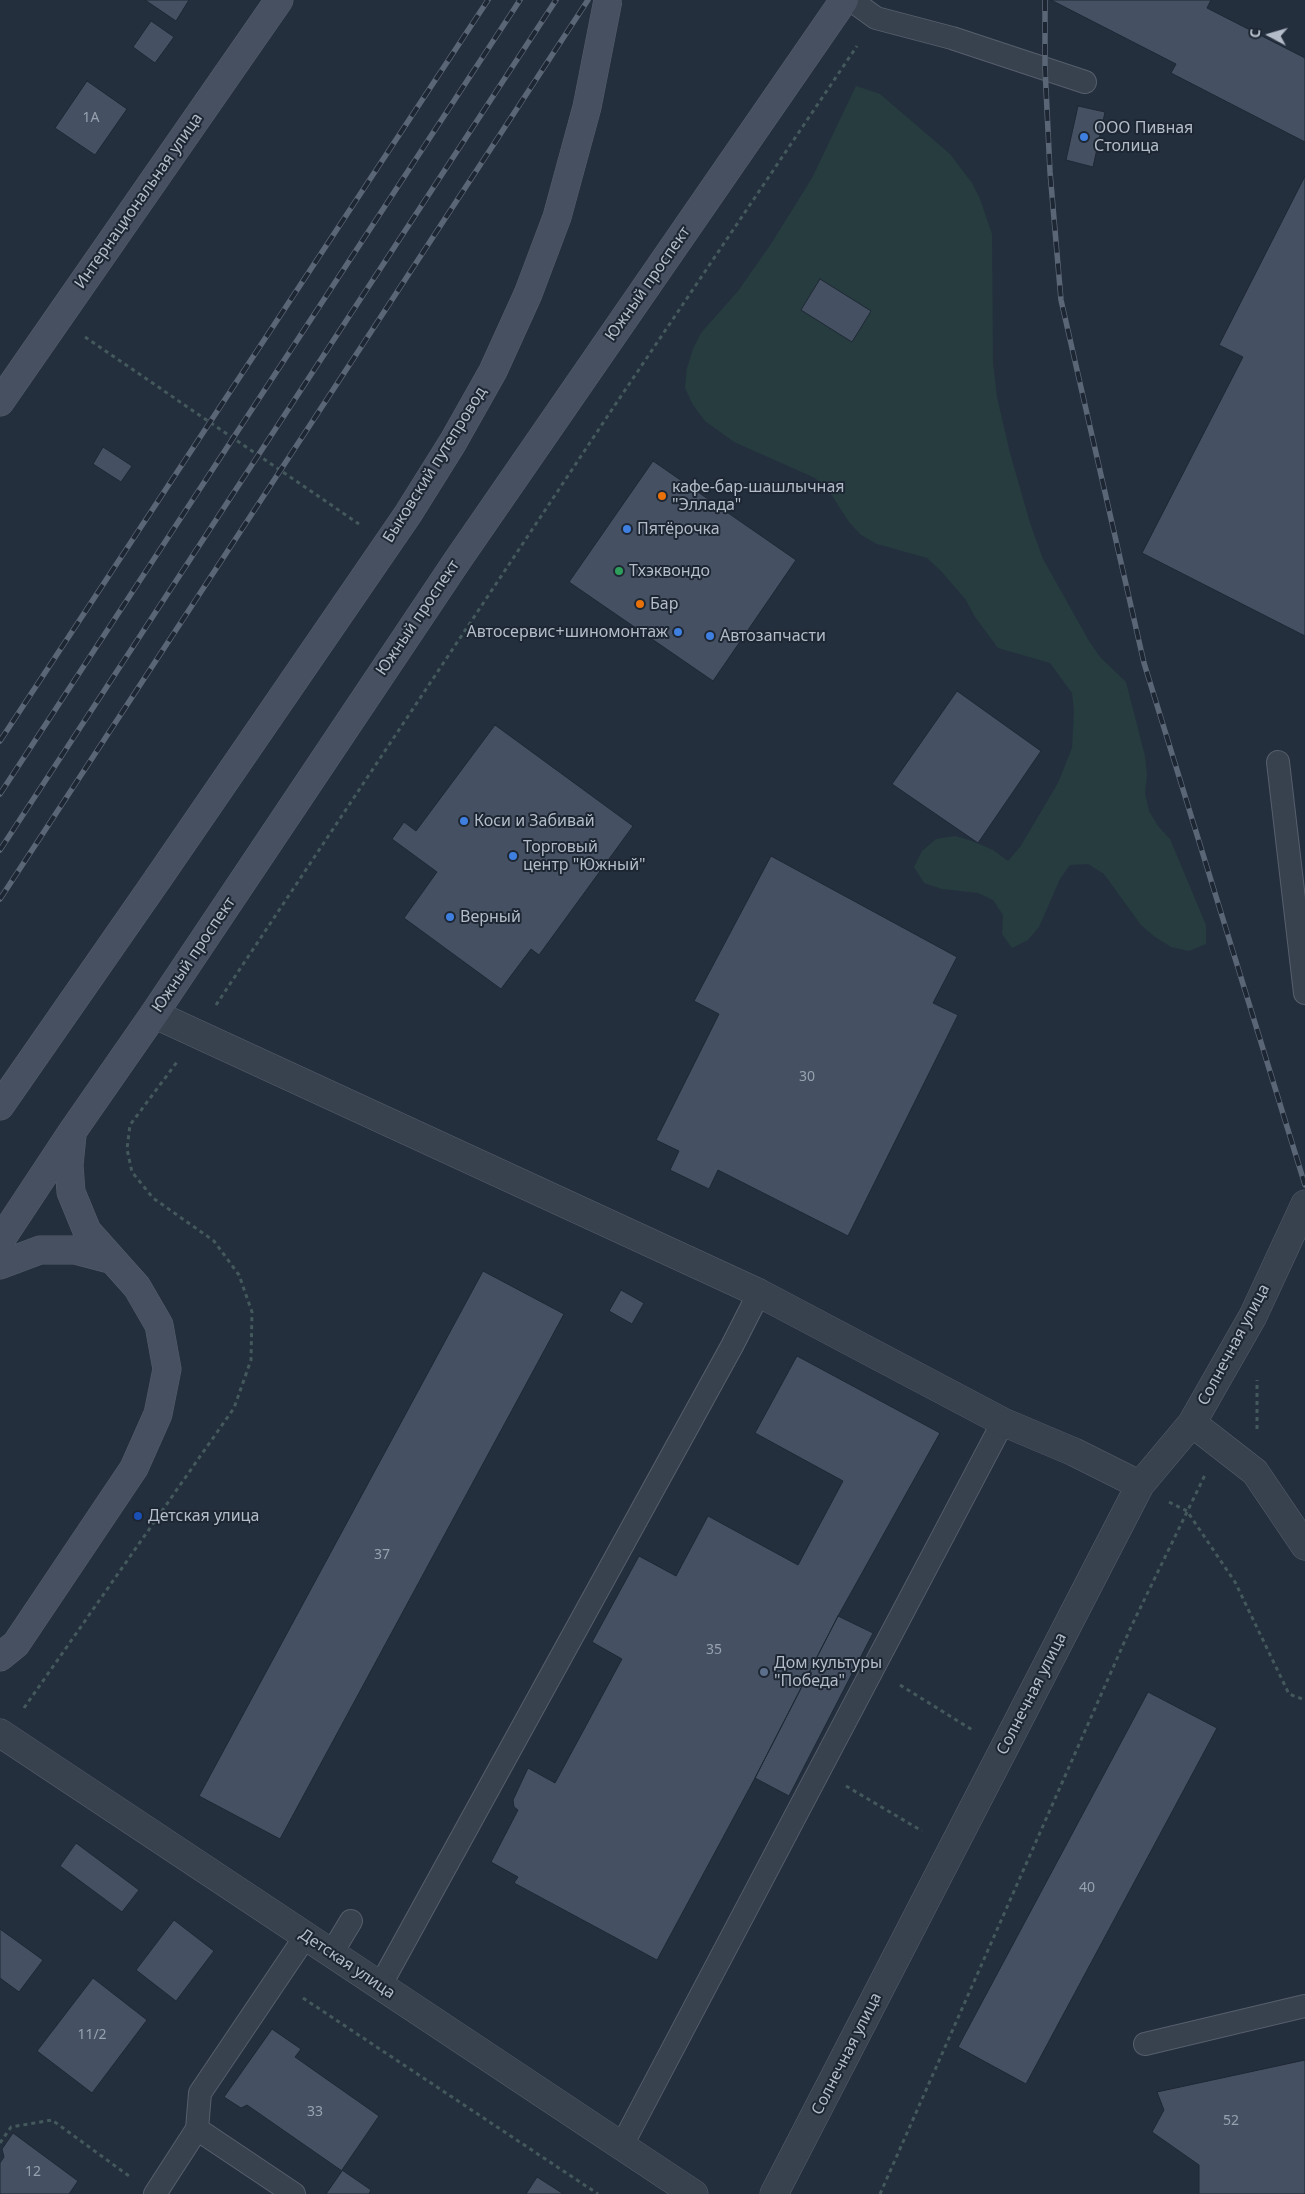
<!DOCTYPE html>
<html>
<head>
<meta charset="utf-8">
<style>
  body { margin:0 }
  #map { position:relative; width:1305px; height:2194px; overflow:hidden; background:#242f3e; font-family:"Noto Sans",sans-serif }
  canvas { display:block }
  .north { position:absolute; left:1245px; top:10px; width:50px; height:50px; -webkit-text-stroke:4px #1d2633; paint-order:stroke; rotate:276deg; font-size:14px; font-weight:700; line-height:20px; text-align:center; color:#b4bcc9 }
  .north::after { content:''; display:block; margin:auto; width:18px; height:22px; background:#b4bcc9; clip-path:polygon(50% 0,100% 100%,50% 72%,0 100%) }
</style>
</head>
<body>
<div id="map">
<canvas width="1305" height="2194"></canvas>
<div class="north">С</div>
</div>
<script>
const ctx = document.querySelector('canvas').getContext('2d');
ctx.lineJoin = 'round';
function paint(path, color) { ctx.fillStyle = color; ctx.fill(path, 'evenodd'); }
const toPath = rows => new Path2D(rows.map(r => 'M' + r).join(''));
function stroke(path, color, width, dash) { ctx.strokeStyle = color; ctx.lineWidth = width; ctx.lineCap = dash ? 'butt' : 'round'; ctx.setLineDash(dash || []); ctx.stroke(path); }
function drawText(font, color, halo, rows, align = 'center') {
  ctx.font = font + ' "Noto Sans",sans-serif'; ctx.lineWidth = 4; ctx.setLineDash([]); ctx.textBaseline = 'middle'; ctx.strokeStyle = halo; ctx.fillStyle = color; for (const [text, x, y, turn = 0] of rows) {
    ctx.save(); ctx.translate(x, y); ctx.rotate((+turn || 0) * Math.PI / 180); ctx.textAlign = isNaN(turn) ? turn : align; if (halo) ctx.strokeText(text, 0, 0); ctx.fillText(text, 0, 0); ctx.restore();
  }
}
paint(toPath([
  [856,86,880,94,950,154,972,183,980,199,992,234,993,362,997,397,1010,453,1030,523,1043,559,1089,641,1100,657,1126,682,1145,756,1147,774,1145,793,1149,811,1158,826,1170,839,1206,925,1206,944,1189,951,1171,947,1155,937,1141,925,1104,874,1088,864,1070,865,1060,879,1039,927,1028,940,1012,948,1002,934,1003,915,993,900,978,893,942,889,924,883,914,867,922,851,936,839,955,836,972,841,993,850,1008,861,1020,847,1058,783,1072,748,1074,711,1072,693,1050,663,998,648,975,617,966,600,941,571,927,558,877,544,861,535,849,522,829,491,815,478,734,442,705,421,693,405,685,388,687,368,693,349,701,333,738,291,771,244,812,178]
]), '#263c3f');
const building = toPath([
  [145,0,189,0,176,21,145,0],
  [1051,0,1211,0,1207,8,1305,58,1305,142,1171,73,1176,64,1051,0],
  [151,21,174,37,155,63,133,47,151,21],
  [87,81,127,109,95,155,55,128,87,81],
  [1078,106,1105,112,1093,167,1066,160,1078,106],
  [1305,176,1305,636,1142,553,1243,357,1219,345,1305,176],
  [820,279,871,311,852,342,801,310,820,279],
  [103,447,132,466,121,482,93,464,103,447],
  [653,461,796,560,713,681,569,582,653,461],
  [957,691,1041,751,978,843,892,784,957,691],
  [495,725,633,826,539,955,531,949,501,989,404,918,437,872,392,839,404,822,416,831,495,725],
  [771,856,957,957,933,1003,958,1015,848,1236,718,1170,709,1189,670,1170,679,1151,656,1140,719,1014,694,1001,771,856],
  [483,1271,564,1314,280,1839,199,1796,483,1271],
  [621,1290,644,1303,632,1324,609,1311,621,1290],
  [797,1356,940,1433,838,1616,755,1778,657,1960,514,1883,518,1877,491,1862,518,1810,514,1807,513,1800,528,1768,555,1783,622,1659,592,1642,639,1556,676,1576,708,1516,798,1565,843,1481,755,1433,797,1356],
  [838,1616,873,1633,789,1796,755,1778,838,1616],
  [1148,1692,1217,1728,1026,2084,958,2047,1148,1692],
  [76,1843,139,1890,122,1912,60,1866,76,1843],
  [174,1920,214,1951,176,2001,136,1970,174,1920],
  [0,1929,43,1960,19,1992,0,1978,0,1929],
  [93,1978,147,2020,92,2093,37,2051,93,1978],
  [272,2029,301,2049,295,2057,379,2116,342,2170,371,2190,369,2194,326,2194,342,2171,247,2105,241,2108,224,2097,272,2029],
  [1305,2060,1305,2194,1199,2194,1199,2165,1152,2132,1164,2110,1157,2092,1305,2060],
  [13,2133,78,2181,69,2194,0,2194,0,2163,4,2157,2,2149,13,2133],
  [537,2177,562,2193,562,2194,526,2194,537,2177]
]);
paint(building, '#455162');
stroke(building, '#1f2835', 1);
const lane = toPath([
  [851,0,876,18,952,38,1085,82],
  [1278,762,1305,993],
  [331,1954,351,1921],
  [380,1986,732,1346,759,1293],
  [1145,2044,1305,2006],
  [197,2129,294,2194],
  [622,2145,1003,1422],
  [155,2194,197,2129,200,2093,305,1937]
]);
const street = toPath([
  [154,1014,759,1293,1003,1422,1074,1452,1140,1485],
  [1192,1423,1255,1472,1305,1546],
  [0,1733,694,2194],
  [774,2194,1140,1485,1192,1423,1253,1316,1305,1204]
]);
const secondary = toPath([
  [0,402,279,0],
  [0,1106,157,880],
  [0,1241,72,1132,154,1014,457,561,844,0],
  [0,1265,40,1250,75,1250,113,1260],
  [0,1657,16,1644,134,1468,158,1414,167,1369,159,1325,137,1287,87,1231,71,1192,69,1165,72,1135]
]);
stroke(lane, '#565f6c', 24);
stroke(street, '#565f6c', 29);
stroke(secondary, '#565f6c', 29);
stroke(toPath([
  [85,337,359,524],
  [216,1005,613,408,857,46],
  [1257,1429,1257,1380],
  [1169,1502,1187,1511,1235,1582,1289,1694,1305,1700],
  [900,1685,974,1731],
  [24,1708,234,1408,251,1360,252,1312,239,1275,214,1241,153,1198,132,1172,127,1149,130,1125,177,1062],
  [846,1786,922,1831],
  [303,1998,598,2194],
  [0,2143,11,2127,52,2120,129,2176],
  [880,2194,1131,1627,1205,1475]
]), '#44595c', 3, [4, 4]);
stroke(lane, '#38414e', 22);
stroke(street, '#38414e', 28);
stroke(secondary, '#465061', 28);
const rail = toPath([
  [1045,0,1045,68,1050,172,1061,300,1144,663,1305,1185],
  [0,741,488,0],
  [0,794,520,0],
  [0,850,556,0],
  [0,899,588,0]
]);
stroke(rail, '#5a6575', 5.5);
stroke(rail, '#1d2633', 4, [11]);
const secondaryBridge = toPath([
  [157,880,408,514,453,442,493,371,528,294,557,217,587,107,608,0]
]);
stroke(secondaryBridge, '#565f6c', 29, []);
stroke(secondaryBridge, '#465061', 28);
for (const [x, y, r, color] of [
  [1084,137,5,"#3f7fe0"],
  [662,496,5,"#e8710a"],
  [627,529,5,"#3f7fe0"],
  [619,571,5,"#2e9e5b"],
  [640,604,5,"#e8710a"],
  [678,632,5,"#3f7fe0"],
  [710,636,5,"#3f7fe0"],
  [464,821,5,"#3f7fe0"],
  [513,856,5,"#3f7fe0"],
  [450,917,5,"#3f7fe0"],
  [138,1516,5,"#1a4fb4"],
  [764,1672,5,"#5c6f8a"]
]) { const dot = new Path2D(); dot.arc(x, y, r, 0, 2 * Math.PI); ctx.fillStyle = color; ctx.fill(dot); stroke(dot, '#1d2633', 2); }
drawText('14px', '#98a1af', null, [
  ["1А",91,118],
  ["30",807,1077],
  ["37",382,1555],
  ["35",714,1650],
  ["40",1087,1888],
  ["11/2",92,2035],
  ["33",315,2112],
  ["52",1231,2121],
  ["12",33,2172]
]);
drawText('16px', '#b4bcc9', '#1d2633', [
  ["ООО Пивная",1094,128],
  ["Столица",1094,146],
  ["кафе-бар-шашлычная",672,487],
  ["\"Эллада\"",672,505],
  ["Пятёрочка",637,529],
  ["Тхэквондо",629,571],
  ["Бар",650,604],
  ["Автосервис+шиномонтаж",668,632,"right"],
  ["Автозапчасти",720,636],
  ["Коси и Забивай",474,821],
  ["Торговый",523,847],
  ["центр \"Южный\"",523,865],
  ["Верный",460,917],
  ["Детская улица",148,1516],
  ["Дом культуры",774,1663],
  ["\"Победа\"",774,1681]
], 'left');
drawText('16px', '#b4bcc9', '#1d2633', [
  ["Интернациональная улица",139,201,-55],
  ["Южный проспект",648,284,-55],
  ["Быковский путепровод",435,465,-58],
  ["Южный проспект",418,618,-56],
  ["Южный проспект",194,955,-56],
  ["Солнечная улица",1234,1345,-62],
  ["Солнечная улица",1032,1694,-63],
  ["Детская улица",347,1964,34],
  ["Солнечная улица",847,2054,-63]
]);
</script>
</body>
</html>
